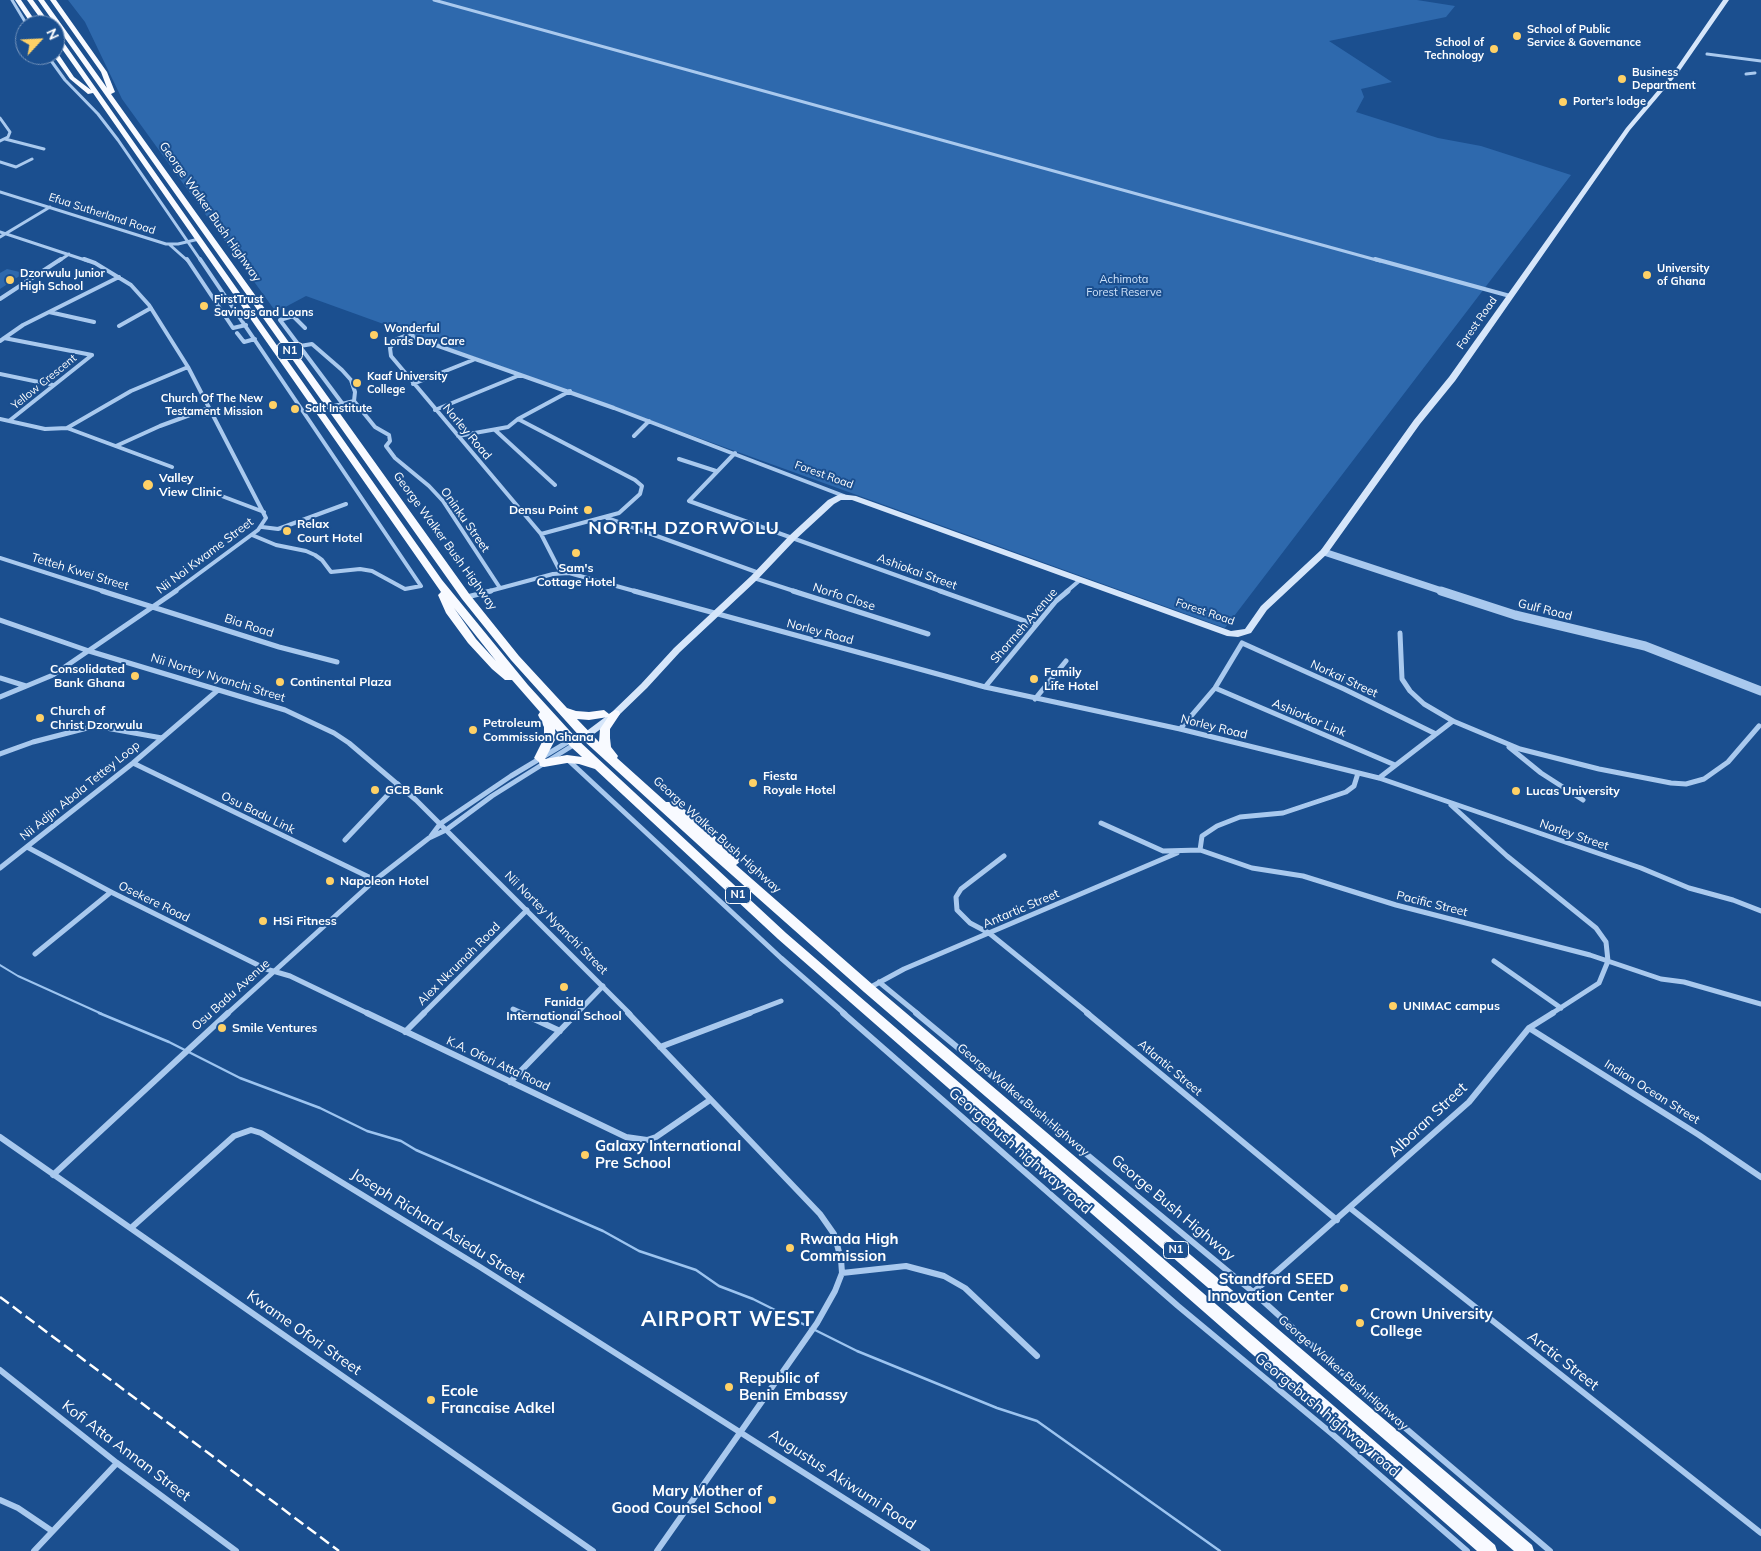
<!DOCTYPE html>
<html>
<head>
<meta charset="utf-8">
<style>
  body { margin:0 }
  #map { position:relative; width:1761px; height:1551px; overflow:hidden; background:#1b4f8f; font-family:Mulish,sans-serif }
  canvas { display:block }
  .north { position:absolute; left:15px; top:15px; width:50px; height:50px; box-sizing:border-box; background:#1b4f8f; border:1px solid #7695bc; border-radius:50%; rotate:65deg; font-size:14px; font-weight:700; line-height:20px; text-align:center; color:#fff }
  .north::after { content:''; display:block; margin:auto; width:18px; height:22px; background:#ffd166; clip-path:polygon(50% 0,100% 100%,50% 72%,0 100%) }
</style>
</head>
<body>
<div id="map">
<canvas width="1761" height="1551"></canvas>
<div class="north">N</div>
</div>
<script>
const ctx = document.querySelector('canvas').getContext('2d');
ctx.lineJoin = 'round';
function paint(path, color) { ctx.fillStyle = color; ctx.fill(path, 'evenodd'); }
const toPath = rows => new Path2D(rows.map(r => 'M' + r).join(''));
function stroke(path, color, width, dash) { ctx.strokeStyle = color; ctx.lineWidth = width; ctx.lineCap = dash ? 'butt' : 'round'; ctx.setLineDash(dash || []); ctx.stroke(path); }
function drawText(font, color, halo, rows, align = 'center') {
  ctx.font = font + ' Mulish,sans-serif'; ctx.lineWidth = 4; ctx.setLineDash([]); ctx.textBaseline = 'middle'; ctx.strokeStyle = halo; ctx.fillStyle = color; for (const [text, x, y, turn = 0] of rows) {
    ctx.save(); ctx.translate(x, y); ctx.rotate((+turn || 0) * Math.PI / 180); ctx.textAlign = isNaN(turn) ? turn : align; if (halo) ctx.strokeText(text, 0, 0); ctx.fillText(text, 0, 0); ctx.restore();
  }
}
paint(toPath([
  [68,0,1417,0,1455,6,1446,17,1329,41,1392,82,1361,89,1364,97,1356,112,1438,138,1481,146,1571,175,1225,628,306,296,276,312,122,99,85,22],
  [7,269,24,273,0,289,0,273]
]), '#2e69ad');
stroke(toPath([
  [0,965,18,976,102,1014]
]), '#9cc4f0', 2);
stroke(toPath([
  [99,1013,169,1042,240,1078,320,1108,367,1131,401,1141,416,1150,603,1231,639,1251,696,1270,719,1286,753,1299,857,1351,997,1408,1037,1421,1220,1551]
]), '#9cc4f0', 2.5);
stroke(toPath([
  [12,0,27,25],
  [434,0,1380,261],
  [1707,54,1761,61],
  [47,55,65,80,98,114,118,140,201,261],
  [1746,74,1755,73],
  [0,118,10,132,8,137,0,141],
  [5,139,44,149],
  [0,162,16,167,32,159],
  [0,192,166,244,178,244,199,239],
  [0,232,88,261],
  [0,237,50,207],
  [170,245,188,261],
  [59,261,69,254]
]), '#a9c9ee', 3);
stroke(toPath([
  [84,259,95,263,131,285,149,305,188,367,266,518,258,530,174,592],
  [187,259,233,328,246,325],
  [200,259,421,586,405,589,372,571,360,569,331,572,322,560,315,555,306,551,276,545,252,535],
  [1375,259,1510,296],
  [0,299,61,259],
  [49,312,94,322],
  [119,326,151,308],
  [305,328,293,316,280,320,342,403],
  [237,333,244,342,255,339],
  [4,338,92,355],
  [0,341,23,325,119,277],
  [300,346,312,344,342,370,351,380,355,392,354,401],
  [0,374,53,385],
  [413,384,473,360],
  [354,401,375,427,389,435,390,441,386,446,395,458,429,486,443,501,500,588],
  [330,407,354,401],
  [435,410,520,375],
  [0,419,45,429,67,428,172,467],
  [518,419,635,480,642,486,640,494,619,513,541,534],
  [9,421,92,355],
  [67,428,131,391,188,367],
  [495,430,555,485],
  [458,436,508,427,518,419,570,391],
  [634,436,649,421],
  [116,446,160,426,209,408],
  [735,453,689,501,943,592],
  [679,459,716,471],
  [211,492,264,512],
  [607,518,759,573],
  [262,527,278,529,346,504],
  [0,558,106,592],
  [561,573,541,534,391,356,390,348,397,339,412,333,413,337,614,408,844,496],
  [754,578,797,592],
  [486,592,553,574,569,573,638,592],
  [1066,592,1080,580]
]), '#a9c9ee', 4);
stroke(toPath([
  [102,591,279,647,337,662],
  [634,591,985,687,1180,729,1379,778,1641,868,1689,888,1733,900,1761,911],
  [793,591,928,634],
  [940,591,1036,625],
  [467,597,491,591],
  [0,620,89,651,285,710,334,733,349,743,416,800,630,1014],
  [1400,633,1402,679,1410,691,1424,704,1453,721,1520,749,1599,769,1671,783,1686,784,1704,779,1728,762,1759,726],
  [1242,643,1344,689,1436,734],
  [0,678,26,686],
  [985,687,1056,601,1068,591],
  [1215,688,1395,765],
  [0,697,53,675,176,591],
  [1035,699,1066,661],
  [1180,729,1215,688,1242,643],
  [1509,747,1541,773,1583,800],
  [0,754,33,742,95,726,162,738],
  [567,759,781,958,845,1014],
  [133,763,375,880],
  [1379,778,1453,721],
  [1451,805,1507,856,1596,928,1606,942,1608,961,1599,983,1551,1014],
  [1101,823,1163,851,1200,850,1252,868,1303,876,1396,905,1590,955,1661,979,1684,982,1761,1004],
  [431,836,440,824,511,776,571,740],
  [345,840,398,784],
  [27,847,111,892,266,969,290,976,369,1014],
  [1200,850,1202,836,1217,826,1240,817,1283,813,1346,792,1354,786,1358,773],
  [1004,856,961,889,956,897,957,910,970,923,989,933,1089,1014],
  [0,868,133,763,218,690],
  [35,954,111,892],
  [1494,961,1561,1008],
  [879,982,918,1014],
  [869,988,904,969,1177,853],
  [513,1009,524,1014],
  [227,1014,375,880,429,838,446,830,492,796,575,744],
  [423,1014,527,910],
  [576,1014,603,986],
  [747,1014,781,1001]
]), '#a9c9ee', 5);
stroke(toPath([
  [367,1013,626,1137,647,1140,656,1137,710,1100],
  [521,1013,560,1031],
  [628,1013,820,1214,834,1234,841,1259,842,1273,835,1291,817,1323,657,1551],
  [843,1013,1178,1306,1331,1433,1467,1551],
  [916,1013,1253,1292,1370,1398,1550,1551],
  [1087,1013,1337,1220],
  [1529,1028,1699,1135,1761,1177],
  [405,1032,424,1013],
  [660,1047,750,1013],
  [510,1082,577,1013],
  [0,1137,593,1551],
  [53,1175,228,1013],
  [1350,1208,1761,1533],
  [131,1228,234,1136,251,1130,261,1133,480,1267,927,1551],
  [842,1273,906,1266,944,1276,965,1288,1037,1356],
  [1240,1304,1469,1102,1529,1028,1553,1013],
  [0,1370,117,1463,236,1551],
  [0,1500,18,1508,52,1531],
  [34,1551,117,1463]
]), '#a9c9ee', 6);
stroke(toPath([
  [1324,552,1445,592]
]), '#a9c9ee', 7);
stroke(toPath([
  [1441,591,1515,615,1645,646,1761,691]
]), '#a9c9ee', 9);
paint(toPath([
  [1723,0,1729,0,1679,72,1630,130,1455,381,1420,424,1327,554,1267,610,1251,633,1238,637,1227,636,852,500,841,500,834,504,795,540,757,580,680,652,647,688,618,716,578,746,572,746,570,744,572,742,612,712,641,684,674,648,751,576,789,536,828,500,840,494,856,496,1231,631,1245,629,1261,606,1321,550,1414,420,1449,377,1626,128,1675,70,1723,0]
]), '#d6e6fa');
paint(toPath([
  [15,0,21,0,38,25,32,25,15,0],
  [27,0,33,0,51,25,45,25,27,0],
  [38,0,44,0,107,88,101,72,50,0,56,0,107,72,115,92,111,94,470,595,519,656,567,708,576,711,589,712,604,710,609,714,615,710,619,711,620,714,610,729,610,738,611,747,618,756,617,758,666,802,674,802,688,812,739,858,741,861,736,865,872,984,1532,1545,1534,1551,1514,1551,864,992,706,852,583,740,511,660,462,599,38,0],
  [608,717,600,729,599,742,577,719,589,720,608,717],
  [55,32,57,33,442,580,528,685,579,741,786,933,1495,1545,1497,1551,1477,1551,778,939,595,769,579,764,567,763,544,767,540,766,539,762,534,758,544,738,544,727,538,715,540,712,512,680,505,680,492,669,468,643,446,613,438,595,441,592,93,93,88,94,70,79,53,55,55,55,55,51,57,52,74,77,91,90,55,39,55,32],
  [454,608,496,661,476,639,454,608],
  [555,729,571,747,582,757,567,755,545,759,556,738,555,729]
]), '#f8faff');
stroke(toPath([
  [0,1297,339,1551]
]), '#fff', 2.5, [11, 5]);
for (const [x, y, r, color] of [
  [1517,36,5,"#ffd166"],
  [1494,49,5,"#ffd166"],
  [1622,79,5,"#ffd166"],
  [1563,102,5,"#ffd166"],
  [1647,275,5,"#ffd166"],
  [10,280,5,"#ffd166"],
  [204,306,5,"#ffd166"],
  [374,335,5,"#ffd166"],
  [357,383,5,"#ffd166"],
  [273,405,5,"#ffd166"],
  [295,409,5,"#ffd166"],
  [148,485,6,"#ffd166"],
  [588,510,5,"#ffd166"],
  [287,531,5,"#ffd166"],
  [576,553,5,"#ffd166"],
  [135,676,5,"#ffd166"],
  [1034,679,5,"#ffd166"],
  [280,682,5,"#ffd166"],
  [40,718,5,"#ffd166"],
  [473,730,5,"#ffd166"],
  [753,783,5,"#ffd166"],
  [375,790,5,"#ffd166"],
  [1516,791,5,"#ffd166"],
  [330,881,5,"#ffd166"],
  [263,921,5,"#ffd166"],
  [564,987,5,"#ffd166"],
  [1393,1006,5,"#ffd166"],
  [222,1028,5,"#ffd166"],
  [585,1155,5,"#ffd166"],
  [790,1248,5,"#ffd166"],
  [1344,1288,5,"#ffd166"],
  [1360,1323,5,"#ffd166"],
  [729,1387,5,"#ffd166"],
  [431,1400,5,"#ffd166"],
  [772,1500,5,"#ffd166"]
]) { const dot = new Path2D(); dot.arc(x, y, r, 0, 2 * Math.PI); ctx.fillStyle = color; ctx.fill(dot); stroke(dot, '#1b4f8f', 2); }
drawText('bold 11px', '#fff', '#1b4f8f', [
  ["School of Public",1527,30],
  ["Service & Governance",1527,43],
  ["School of",1484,43,"right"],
  ["Technology",1484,56,"right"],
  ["Business",1632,73],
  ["Department",1632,86],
  ["Porter's lodge",1573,102],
  ["University",1657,269],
  ["of Ghana",1657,282],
  ["Dzorwulu Junior",20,274],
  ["High School",20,287],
  ["FirstTrust",214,300],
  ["Savings and Loans",214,313],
  ["Wonderful",384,329],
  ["Lords Day Care",384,342],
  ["Kaaf University",367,377],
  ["College",367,390],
  ["Church Of The New",263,399,"right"],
  ["Testament Mission",263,412,"right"],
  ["Salt Institute",305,409]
], 'left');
drawText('11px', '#fff', '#1b4f8f', [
  ["Efua Sutherland Road",102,214,18],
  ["Forest Road",1477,323,-55],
  ["Yellow Crescent",44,382,-39],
  ["Forest Road",824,475,20],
  ["Forest Road",1205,612,19]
]);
drawText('11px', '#cfe3fa', '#1b4f8f', [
  ["Achimota",1124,280],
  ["Forest Reserve",1124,293]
]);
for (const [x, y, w] of [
  [290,351,25],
  [738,895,25],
  [1176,1250,25]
]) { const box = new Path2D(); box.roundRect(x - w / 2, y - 8.5, w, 17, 4); ctx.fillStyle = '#1b4f8f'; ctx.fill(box); stroke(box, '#fff', 1); }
drawText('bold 11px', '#fff', null, [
  ["N1",290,351],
  ["N1",738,895],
  ["N1",1176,1250]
]);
drawText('12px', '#fff', '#1b4f8f', [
  ["George Walker Bush Highway",210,212,55],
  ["Norley Road",467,432,50],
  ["Oninku Street",465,520,55],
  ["George Walker Bush Highway",445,541,54],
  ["Nii Noi Kwame Street",205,556,-37],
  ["Tetteh Kwei Street",80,572,17],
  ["Ashiokai Street",917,572,20],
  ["Norfo Close",844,597,18],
  ["Gulf Road",1545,610,14],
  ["Bia Road",249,626,18],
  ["Shormeh Avenue",1024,626,-49],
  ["Norley Road",820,632,15],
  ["Nii Nortey Nyanchi Street",218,678,17],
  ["Norkai Street",1344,679,25],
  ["Ashiorkor Link",1309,718,23],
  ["Norley Road",1214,727,14],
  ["Nii Adjin Abola Tettey Loop",80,791,-39],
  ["Osu Badu Link",258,813,26],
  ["George Walker Bush Highway",717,835,42],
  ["Norley Street",1574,835,19],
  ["Osekere Road",154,902,26],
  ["Pacific Street",1432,904,14],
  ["Antartic Street",1021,909,-23],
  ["Nii Nortey Nyanchi Street",556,923,45],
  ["Alex Nkrumah Road",459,964,-45],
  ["Osu Badu Avenue",231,995,-42],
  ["K.A. Ofori Atta Road",498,1064,25],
  ["Atlantic Street",1170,1068,40],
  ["Indian Ocean Street",1652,1092,32],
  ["George Walker Bush Highway",1023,1100,40],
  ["George Walker Bush Highway",1343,1373,41]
]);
drawText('bold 12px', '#fff', '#1b4f8f', [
  ["Valley",159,478],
  ["View Clinic",159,492],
  ["Densu Point",578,510,"right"],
  ["Relax",297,524],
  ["Court Hotel",297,538],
  ["Sam's",576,568,"center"],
  ["Cottage Hotel",576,582,"center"],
  ["Consolidated",125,669,"right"],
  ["Bank Ghana",125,683,"right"],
  ["Family",1044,672],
  ["Life Hotel",1044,686],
  ["Continental Plaza",290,682],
  ["Church of",50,711],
  ["Christ Dzorwulu",50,725],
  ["Petroleum",483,723],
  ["Commission Ghana",483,737],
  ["Fiesta",763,776],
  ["Royale Hotel",763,790],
  ["GCB Bank",385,790],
  ["Lucas University",1526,791],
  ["Napoleon Hotel",340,881],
  ["HSi Fitness",273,921],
  ["Fanida",564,1002,"center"],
  ["International School",564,1016,"center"],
  ["UNIMAC campus",1403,1006],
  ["Smile Ventures",232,1028]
], 'left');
drawText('15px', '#fff', '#1b4f8f', [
  ["Alboran Street",1428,1120,-43],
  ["Georgebush highway road",1020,1151,41],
  ["George Bush Highway",1173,1208,40],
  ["Joseph Richard Asiedu Street",438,1226,32],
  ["Kwame Ofori Street",304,1333,35],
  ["Arctic Street",1563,1361,38],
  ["Georgebush highway road",1327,1415,40],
  ["Kofi Atta Annan Street",126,1451,37],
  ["Augustus Akiwumi Road",842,1480,33]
]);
drawText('bold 15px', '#fff', '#1b4f8f', [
  ["Galaxy International",595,1146],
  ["Pre School",595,1163],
  ["Rwanda High",800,1239],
  ["Commission",800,1256],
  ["Standford SEED",1334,1279,"right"],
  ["Innovation Center",1334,1296,"right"],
  ["Crown University",1370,1314],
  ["College",1370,1331],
  ["Republic of",739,1378],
  ["Benin Embassy",739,1395],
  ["Ecole",441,1391],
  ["Francaise Adkel",441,1408],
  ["Mary Mother of",762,1491,"right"],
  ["Good Counsel School",762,1508,"right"]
], 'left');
ctx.letterSpacing = '1px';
drawText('bold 18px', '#fff', '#1b4f8f', [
  ["NORTH DZORWOLU",684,529]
]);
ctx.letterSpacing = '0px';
ctx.letterSpacing = '1px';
drawText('bold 21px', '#fff', '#1b4f8f', [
  ["AIRPORT WEST",728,1320]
]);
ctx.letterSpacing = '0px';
</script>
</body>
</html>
